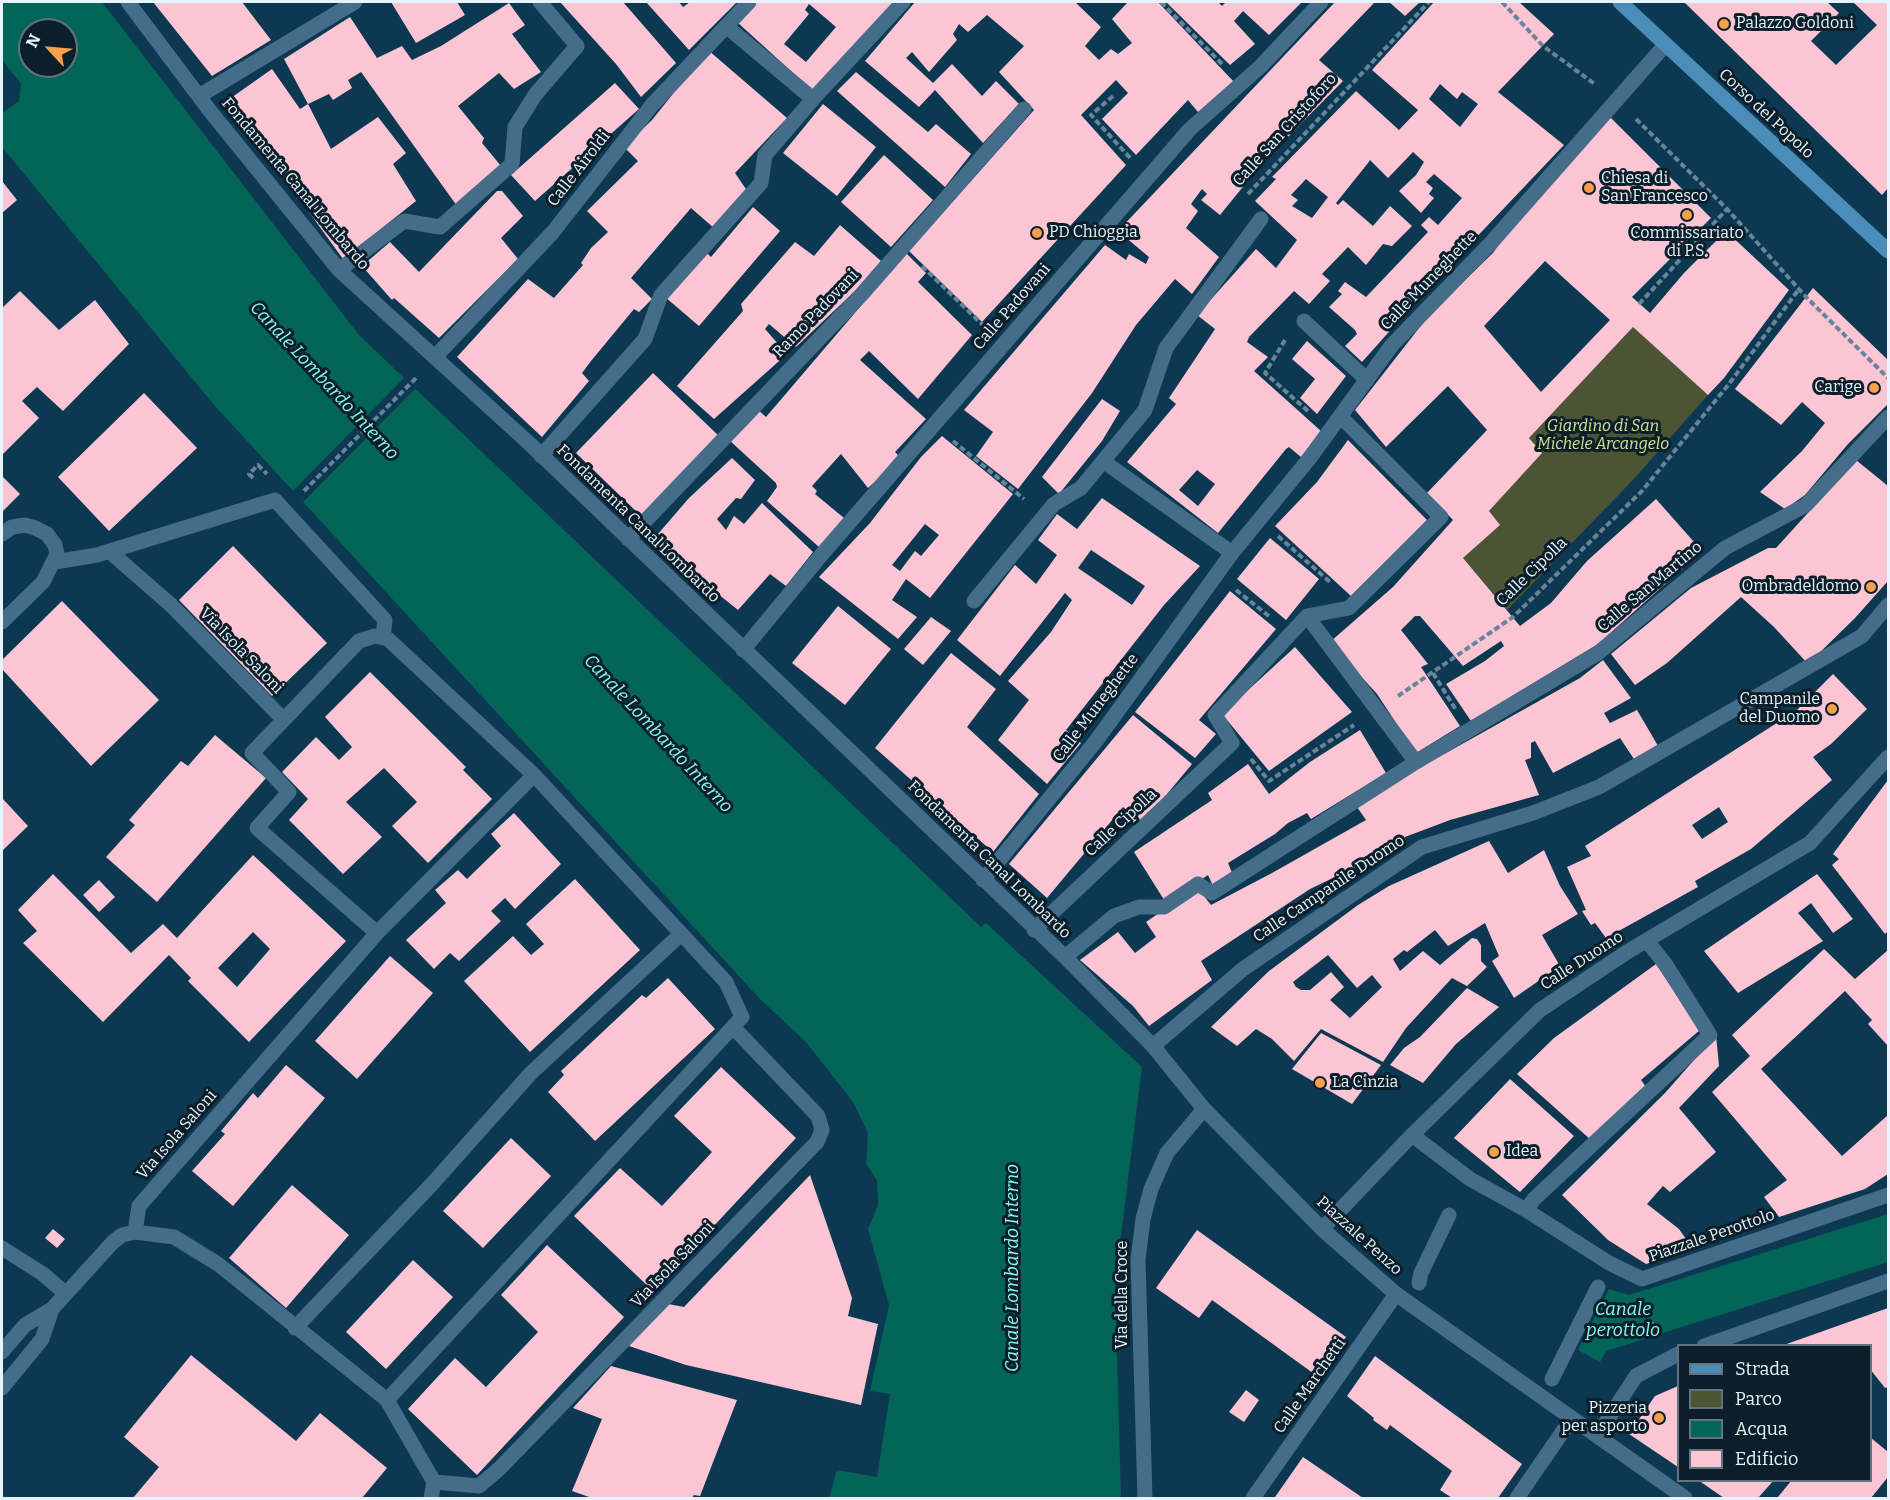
<!DOCTYPE html>
<html>
<head>
<meta charset="utf-8">
<style>
  body { margin:0 }
  #map { position:relative; width:1890px; height:1500px; overflow:hidden; background:#0d3852; font-family:Bitter,serif }
  canvas { display:block }
  .frame { position:absolute; inset:0; border:3px solid #e7f4fe; pointer-events:none }
  .legend { position:absolute; left:1677px; top:1344px; width:195px; height:138px; box-sizing:border-box; background:#0c1e29; border:2px solid #64747e; margin:0; padding:8px 10px; list-style:none; font-size:18px; color:#e7f4fe }
  .legend li { display:flex; align-items:center; gap:12px; height:30px }
  .legend b { width:30px; border:2px solid #64747e }
  .north { position:absolute; left:18px; top:18px; width:60px; height:60px; box-sizing:border-box; background:#0c1e29; border:2px solid #64747e; border-radius:50%; rotate:296deg; font-size:16px; font-weight:700; line-height:24px; text-align:center; color:#e7f4fe }
  .north::after { content:''; display:block; margin:auto; width:21px; height:27px; background:#f99f4d; clip-path:polygon(50% 0,100% 100%,50% 72%,0 100%) }
</style>
</head>
<body>
<div id="map">
<canvas width="1890" height="1500"></canvas>
<div class="frame"></div>
<ul class="legend">
<li><b style="height:8px;background:#4a8db9"></b>Strada</li>
<li><b style="height:16px;background:#4c5434"></b>Parco</li>
<li><b style="height:16px;background:#036458"></b>Acqua</li>
<li><b style="height:16px;background:#fcc5d4"></b>Edificio</li>
</ul>
<div class="north">N</div>
</div>
<script>
const ctx = document.querySelector('canvas').getContext('2d');
ctx.lineJoin = 'round';
function paint(path, color) { ctx.fillStyle = color; ctx.fill(path, 'evenodd'); }
const toPath = rows => new Path2D(rows.map(r => 'M' + r).join(''));
function stroke(path, color, width, dash) { ctx.strokeStyle = color; ctx.lineWidth = width; ctx.lineCap = dash ? 'butt' : 'round'; ctx.setLineDash(dash || []); ctx.stroke(path); }
function drawText(font, color, halo, rows, align = 'center') {
  ctx.font = font + ' Bitter,serif'; ctx.lineWidth = 6; ctx.setLineDash([]); ctx.textBaseline = 'middle'; ctx.strokeStyle = halo; ctx.fillStyle = color; for (const [text, x, y, turn = 0] of rows) {
    ctx.save(); ctx.translate(x, y); ctx.rotate((+turn || 0) * Math.PI / 180); ctx.textAlign = isNaN(turn) ? turn : align; if (halo) ctx.strokeText(text, 0, 0); ctx.fillText(text, 0, 0); ctx.restore();
  }
}
paint(toPath([
  [1633,327,1708,395,1632,481,1507,610,1463,558,1499,525,1489,511,1541,453,1529,438]
]), '#4c5434');
paint(toPath([
  [2,2,102,2,359,335,981,927,986,923,1142,1067,1115,1284,1121,1498,829,1498,837,1470,877,1477,890,1394,870,1391,889,1305,868,1229,878,1205,877,1181,866,1163,868,1133,853,1102,806,1042,759,998,214,405,2,147,2,113,19,101,21,84,2,60],
  [30,30,66,30,66,66,30,66],
  [1888,1214,1888,1262,1606,1351,1600,1362,1578,1350,1609,1289,1629,1295]
]), '#036458');
paint(toPath([
  [405,377,416,388,303,502,292,492]
]), '#0d3852');
paint(toPath([
  [153,2,242,2,271,40,212,76],
  [391,2,457,2,465,15,416,43],
  [560,2,623,2,676,63,641,97,616,64],
  [646,2,679,2,683,7,690,2,737,2,689,50],
  [756,2,894,2,813,91,737,22],
  [809,4,836,27,806,62,784,44,809,14,805,10],
  [915,2,1075,2,1101,27,1085,46,1099,60,1111,49,1118,54,1132,43,1112,19,1128,2,1158,2,1235,83,1198,112,1188,100,1136,155,1102,119,1128,93,1116,80,1081,115,1126,165,982,322,909,251,1034,110,999,72,1024,46,987,15,968,32,959,24,953,34,957,40,929,72,912,52,906,58,933,83,952,64,982,96,996,81,1019,104,983,143,935,90,919,107,865,61],
  [1166,2,1218,2,1222,6,1226,2,1302,2,1269,35,1243,11,1234,21,1255,44,1230,65],
  [1335,2,1375,2,1319,60,1343,81,1264,161,1220,215,1201,200,1207,194,1202,189,1191,204,1198,211,1186,228,1219,257,1192,294,1175,279,1136,325,1092,393,1018,489,976,456,993,432,964,410,1105,245,1126,260,1129,254,1146,264,1149,257,1118,231],
  [1389,2,1420,2,1405,16],
  [1434,2,1519,2,1554,34,1498,92,1564,145,1430,286,1362,362,1345,346,1357,334,1355,330,1329,307,1342,294,1338,291,1345,282,1366,297,1428,232,1421,225,1429,217,1438,225,1462,198,1434,174,1426,182,1433,188,1429,194,1434,198,1421,213,1399,191,1416,175,1424,162,1413,152,1388,178,1370,160,1368,163,1336,203,1338,205,1343,200,1373,226,1390,206,1412,226,1392,246,1383,244,1366,265,1348,247,1322,274,1330,281,1309,304,1294,291,1249,337,1247,342,1268,357,1254,371,1321,431,1301,457,1289,447,1286,449,1218,533,1127,462,1176,404,1169,398,1215,329,1197,315,1256,249,1276,268,1297,240,1255,201,1276,179,1272,177,1356,91,1399,130,1418,110,1372,70],
  [1440,84,1457,99,1462,92,1478,104,1460,127,1429,99],
  [1306,179,1328,197,1312,218,1292,206,1298,200,1291,195],
  [1197,470,1215,484,1198,506,1179,490],
  [1684,2,1827,2,1839,13,1811,41,1836,65,1877,25,1853,2,1888,2,1888,188,1882,195],
  [509,3,525,25,512,34,541,72,514,89,499,73,458,106,484,138,482,143,501,166,457,206,361,72,348,80,352,88,333,100,329,94,308,104,331,149,378,117,406,153,393,164,416,201,343,259,228,100,272,69,300,109,308,104,284,59,350,17,377,58,402,46,412,60,441,46],
  [708,50,787,118,735,173,748,192,714,228,691,208,631,278,652,299,639,312,634,309,591,361,582,373,589,381,542,437,457,357,528,279,554,298,583,265,581,263,591,248,608,232,587,211,638,161,624,147,652,120],
  [856,72,928,132,936,124,971,154,945,187,837,91],
  [615,83,639,109,535,201,511,175],
  [823,104,876,147,837,196,783,153],
  [1610,117,1711,218,1632,297,1650,313,1684,273,1726,231,1789,290,1724,378,1708,395,1633,327,1529,438,1542,453,1489,511,1500,525,1463,558,1520,626,1551,603,1587,561,1656,499,1702,551,1598,644,1471,721,1446,684,1485,661,1504,646,1501,641,1463,666,1420,616,1415,616,1401,630,1428,664,1421,667,1460,726,1416,753,1377,694,1330,642,1393,587,1453,520,1427,493,1487,430,1448,386,1386,447,1355,410,1430,314,1493,253,1510,228],
  [1545,261,1610,320,1541,392,1484,326],
  [884,155,933,200,891,247,841,202],
  [2,181,17,200,2,213],
  [497,191,502,191,523,216,501,238,518,259,439,338,394,298,392,300,362,266,390,242,419,272],
  [753,207,780,231,699,326,665,297,705,251,711,257],
  [840,225,881,261,856,290,796,347,769,324,765,329,787,354,714,419,677,386,743,311,741,304,795,242,814,256],
  [906,253,926,273,918,282,972,335,918,399,869,351,860,360,926,419,895,452,899,456,887,471,868,488,841,454,812,486,817,491,815,494,844,518,819,547,767,501,777,487,776,483,729,440,757,409,766,417],
  [1813,288,1888,360,1888,404,1848,444,1805,495,1785,509,1760,492,1802,451,1825,423,1802,402,1781,425,1735,389],
  [20,291,59,330,95,300,129,344,63,411,37,387,22,401,39,418,2,455,2,308],
  [1307,341,1346,376,1317,414,1300,398,1315,379,1292,359],
  [653,373,719,436,641,516,576,453],
  [144,393,197,448,109,531,58,477],
  [1102,399,1120,411,1102,441,1059,494,1042,477],
  [942,436,1013,494,930,598,906,579,892,600,917,617,898,639,819,577,870,523,921,457],
  [925,524,939,535,921,556,915,551,900,571,892,565],
  [1348,440,1427,520,1351,596,1275,526,1317,482],
  [732,458,755,480,741,499,736,498,717,519,726,530,734,516,744,524,762,503,813,552,786,586,770,574,738,610,652,541,689,498],
  [1856,460,1888,486,1888,581,1855,618,1808,664,1774,627,1741,597,1667,663,1635,685,1611,654,1691,588,1768,548,1776,548],
  [2,476,20,494,2,512],
  [1102,498,1200,566,1164,605,1066,730,1081,743,1047,784,998,740,1029,700,1008,681,1051,632,1072,600,1065,593,1000,676,957,640,1015,565,1036,584,1057,555,1038,540,1057,514,1077,529],
  [1091,550,1145,586,1132,605,1078,568],
  [1270,538,1319,579,1286,620,1237,579],
  [233,546,327,643,272,696,179,600],
  [1230,591,1276,629,1199,720,1216,734,1195,758,1135,712],
  [62,601,159,700,91,766,2,669,2,660],
  [838,606,891,649,845,705,792,663],
  [931,617,951,631,923,665,904,649],
  [1295,647,1352,712,1269,771,1222,714],
  [951,653,996,689,967,727,1039,794,993,852,875,748],
  [1603,660,1631,698,1604,713,1610,723,1637,710,1661,751,1634,759,1620,738,1553,773,1535,741,1531,743,1531,758,1525,760,1539,795,1450,820,1405,837,1406,843,1310,889,1201,961,1212,980,1149,1026,1133,1006,1080,960,1118,932,1135,953,1156,937,1146,922,1197,887,1211,905,1272,873,1366,820,1355,804,1580,678],
  [370,672,466,767,463,770,492,799,428,863,392,826,417,802,384,768,346,802,382,837,343,874,289,820,308,799,282,772,316,737,339,760,352,747,325,717],
  [1833,674,1867,709,1831,744,1813,757,1832,780,1751,849,1695,881,1698,887,1606,938,1595,923,1591,925,1582,911,1586,910,1567,867,1591,856,1585,846,1797,710],
  [1719,807,1728,822,1702,839,1692,825],
  [1133,715,1192,764,1143,823,1123,807,1047,898,1009,864],
  [1360,730,1386,773,1311,819,1307,813,1288,823,1275,834,1228,863,1233,875,1213,886,1208,875,1166,903,1134,852,1212,800,1208,793,1248,764,1269,794,1310,762],
  [215,735,266,778,157,902,106,857,135,825,129,820,181,761,188,766],
  [1888,780,1888,931,1885,934,1832,865,1839,859,1833,854],
  [2,798,28,826,2,851],
  [514,813,561,864,515,909,505,898,491,911,501,921,459,961,450,953,434,969,406,940,446,903,435,890,458,870,467,879,501,846,491,834],
  [1489,841,1508,873,1544,850,1560,886,1578,914,1542,935,1560,966,1514,998,1492,961,1499,956,1485,923,1448,946,1435,930,1407,952,1404,950,1393,959,1400,971,1423,951,1440,965,1472,938,1477,939,1481,945,1481,961,1487,967,1467,986,1452,978,1406,1028,1383,1062,1321,1029,1294,1061,1272,1039,1256,1029,1237,1046,1211,1027,1269,971,1358,905,1389,886],
  [1328,955,1357,988,1372,975,1382,987,1350,1018,1330,1000,1344,987,1331,972,1310,990,1301,990,1296,987,1293,982],
  [253,855,346,941,249,1042,188,981,191,978,169,955,103,1022,23,943,37,931,18,910,53,874,131,953,163,924,177,938],
  [253,932,270,949,237,987,218,968],
  [1817,874,1853,919,1833,933,1811,903,1798,913,1823,941,1738,993,1704,951],
  [575,879,640,950,530,1052,464,981,513,936,531,955,544,944,526,924],
  [99,880,115,897,99,912,83,895],
  [1824,949,1855,979,1888,950,1888,1046,1868,1024,1872,1020,1845,991,1761,1069,1842,1156,1888,1115,1888,1174,1865,1189,1779,1217,1764,1197,1787,1180,1712,1092,1750,1056,1732,1035],
  [390,956,433,993,357,1079,315,1041],
  [1656,964,1700,1030,1641,1080,1646,1087,1591,1140,1517,1074,1554,1038],
  [668,978,715,1029,595,1141,548,1092,564,1075,561,1071,642,995,646,998],
  [1467,988,1499,1007,1456,1044,1423,1083,1390,1065,1404,1048,1420,1037],
  [1321,1033,1381,1065,1352,1104,1292,1069],
  [1716,1035,1719,1066,1679,1108,1716,1152,1670,1192,1663,1186,1647,1204,1679,1229,1693,1249,1646,1264,1608,1240,1562,1195,1665,1093],
  [286,1065,325,1098,233,1206,192,1171,225,1134,221,1131,253,1093,258,1098],
  [721,1067,796,1138,653,1291,574,1216,620,1168,662,1206,712,1152,674,1116],
  [1510,1079,1574,1136,1520,1192,1454,1138],
  [511,1138,551,1176,483,1248,443,1211],
  [810,1175,852,1298,848,1316,878,1324,861,1405,686,1365,629,1346,668,1304,684,1307],
  [292,1185,349,1235,286,1308,229,1258],
  [53,1229,65,1239,57,1248,45,1238],
  [1197,1230,1346,1337,1317,1376,1212,1300,1199,1318,1156,1288],
  [547,1245,624,1317,477,1475,408,1409,455,1358,486,1387,538,1332,501,1295],
  [413,1260,453,1297,386,1369,346,1332],
  [1888,1308,1888,1387,1885,1388,1870,1369,1870,1346,1781,1346],
  [1652,1320,1657,1329,1649,1333,1644,1324],
  [191,1355,296,1441,320,1413,387,1468,362,1498,133,1498,159,1467,124,1437],
  [1375,1356,1522,1464,1498,1498,1452,1498,1440,1490,1452,1471,1390,1425,1387,1430,1373,1420,1374,1418,1347,1396],
  [611,1366,737,1400,700,1496,694,1495,692,1498,592,1498,572,1491,602,1419,573,1408],
  [1678,1386,1678,1467,1629,1434,1655,1396],
  [1246,1390,1259,1400,1244,1422,1229,1412],
  [1870,1437,1888,1452,1888,1477,1871,1498,1777,1498,1792,1480,1870,1480],
  [1303,1457,1363,1498,1278,1498,1275,1497],
  [1698,1480,1774,1480,1758,1498,1724,1498]
]), '#fcc5d4');
stroke(toPath([
  [1161,2,1222,64],
  [1502,2,1543,46,1596,85],
  [1113,96,1091,115,1131,159],
  [1636,119,1727,209,1806,297,1888,378],
  [1248,194,1429,2],
  [922,266,984,326],
  [1639,304,1727,209],
  [1285,340,1265,373,1309,412],
  [953,441,1024,499],
  [253,478,249,474,258,465,267,474],
  [304,491,417,377],
  [1278,536,1331,583],
  [1236,590,1270,617],
  [1433,673,1456,710],
  [1398,696,1513,617,1642,491,1729,384,1799,289],
  [1251,759,1269,781,1354,725]
]), '#678599', 4, [6, 3]);
stroke(toPath([
  [2,1248,43,1274,65,1293]
]), '#456d89', 15);
stroke(toPath([
  [128,2,210,111,339,270,531,445,1065,957,1153,1046,1204,1109,1322,1229,1396,1294,1685,1498],
  [199,96,355,2],
  [813,99,903,2],
  [339,270,404,221,440,227,512,164,515,127,535,95,577,46,540,2],
  [1304,321,1367,380],
  [435,357,553,232,652,105,749,2],
  [541,456,645,339,661,295,761,183,765,155,813,99,726,26],
  [1103,461,1232,553],
  [2,534,12,527,25,525,35,528,47,534,55,545,57,554,43,582,2,622],
  [628,539,862,294,1024,109],
  [109,551,171,605,283,719],
  [55,562,97,555,275,500,385,620,383,637],
  [974,601,1054,504,1081,488,1145,410,1166,348,1261,219],
  [1307,616,1416,762,1598,653,1725,548,1806,505,1888,417],
  [743,650,823,553,1190,129,1261,66,1321,2],
  [983,880,1096,741,1232,553,1309,459,1392,345,1490,244,1665,45],
  [1034,930,1232,743,1215,715,1307,616,1349,608,1441,517,1340,416],
  [377,933,257,828,289,792,252,753,359,641,375,636,388,639,534,775,726,982,742,1017,387,1400],
  [1065,957,1114,916,1139,907,1164,907,1198,884,1212,893,1416,762],
  [1153,1046,1243,969,1422,847,1533,813,1599,787,1862,636,1888,605],
  [1412,1135,1470,1179,1526,1210,1534,1199,1710,1035,1666,965,1647,941],
  [1526,1210,1609,1263,1642,1279,1888,1195],
  [1322,1229,1412,1135,1540,1010,1627,952,1810,843,1888,757],
  [135,1232,139,1206,377,933,534,775],
  [1419,1283,1421,1273,1449,1215],
  [295,1328,432,1184,531,1073,681,934],
  [1704,1346,1888,1281],
  [2,1352,25,1325,52,1309],
  [1552,1379,1598,1287],
  [2,1388,42,1339,52,1309,113,1242,122,1235,135,1232,174,1237,218,1264,387,1400,434,1482,431,1498],
  [1597,1436,1636,1376,1678,1354],
  [434,1482,479,1486,499,1469,817,1142,822,1130,818,1116,733,1027],
  [1145,1498,1138,1260,1143,1219,1151,1189,1167,1153,1204,1109],
  [1253,1498,1396,1294],
  [1517,1498,1572,1418]
]), '#456d89', 15);
stroke(toPath([
  [1620,2,1888,251]
]), '#4a8db9', 15);
for (const [x, y, r, color] of [
  [1724,24,6,"#f99f4d"],
  [1589,188,6,"#f99f4d"],
  [1687,215,6,"#f99f4d"],
  [1037,233,6,"#f99f4d"],
  [1874,388,6,"#f99f4d"],
  [1871,587,6,"#f99f4d"],
  [1832,709,6,"#f99f4d"],
  [1320,1083,6,"#f99f4d"],
  [1494,1152,6,"#f99f4d"],
  [1659,1418,6,"#f99f4d"]
]) { const dot = new Path2D(); dot.arc(x, y, r, 0, 2 * Math.PI); ctx.fillStyle = color; ctx.fill(dot); stroke(dot, '#0c1e29', 2); }
drawText('16px', '#e7f4fe', '#0c1e29', [
  ["Palazzo Goldoni",1736,24],
  ["Chiesa di",1601,179],
  ["San Francesco",1601,197],
  ["PD Chioggia",1049,233],
  ["Commissariato",1687,234,"center"],
  ["di P.S.",1687,252,"center"],
  ["Carige",1862,388,"right"],
  ["Ombradeldomo",1859,587,"right"],
  ["Campanile",1820,700,"right"],
  ["del Duomo",1820,718,"right"],
  ["La Cinzia",1332,1083],
  ["Idea",1506,1152],
  ["Pizzeria",1647,1409,"right"],
  ["per asporto",1647,1427,"right"]
], 'left');
drawText('16px', '#e7f4fe', '#0c1e29', [
  ["Corso del Popolo",1766,114,43],
  ["Calle San Cristoforo",1285,130,-48],
  ["Calle Airoldi",579,169,-52],
  ["Fondamenta Canal Lombardo",295,184,50],
  ["Calle Muneghette",1429,281,-46],
  ["Calle Padovani",1012,307,-49],
  ["Ramo Padovani",816,314,-46],
  ["Fondamenta Canal Lombardo",638,524,44],
  ["Calle Cipolla",1532,572,-44],
  ["Calle San Martino",1650,587,-40],
  ["Via Isola Saloni",241,651,46],
  ["Calle Muneghette",1096,708,-53],
  ["Calle Cipolla",1121,823,-43],
  ["Fondamenta Canal Lombardo",989,860,44],
  ["Calle Campanile Duomo",1329,889,-34],
  ["Calle Duomo",1582,961,-33],
  ["Via Isola Saloni",177,1135,-49],
  ["Piazzale Penzo",1359,1236,42],
  ["Piazzale Perottolo",1712,1236,-19],
  ["Via Isola Saloni",673,1265,-46],
  ["Via della Croce",1123,1295,-90],
  ["Calle Marchetti",1310,1386,-55]
]);
drawText('italic 16px', '#cfe48f', '#0c1e29', [
  ["Giardino di San",1603,427],
  ["Michele Arcangelo",1603,445]
]);
drawText('italic 18px', '#87fbe6', '#0c1e29', [
  ["Canale Lombardo Interno",324,381,47],
  ["Canale Lombardo Interno",658,734,47],
  ["Canale Lombardo Interno",1013,1268,-90],
  ["Canale",1623,1310],
  ["perottolo",1623,1331]
]);
</script>
</body>
</html>
